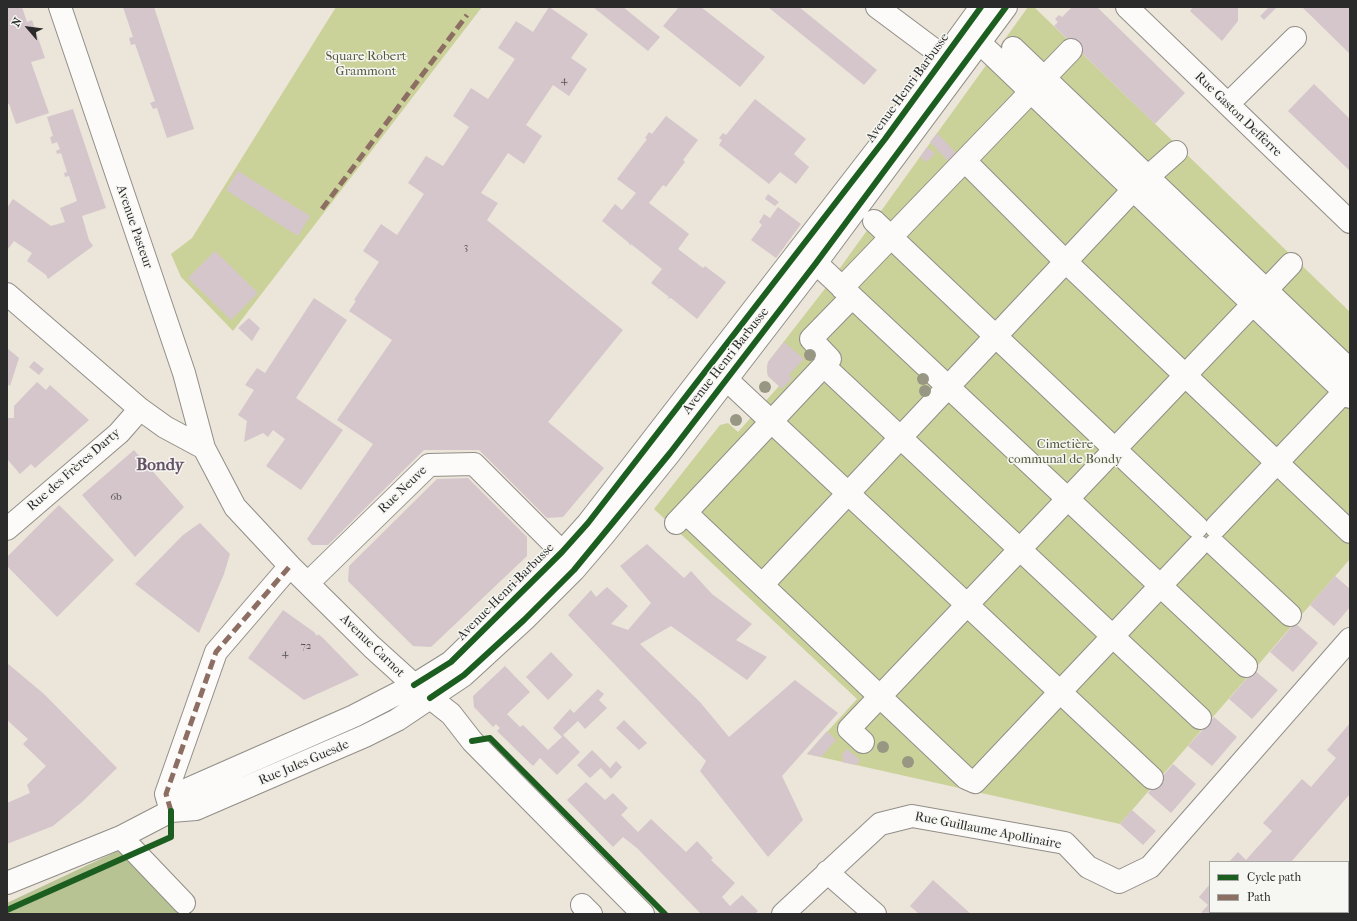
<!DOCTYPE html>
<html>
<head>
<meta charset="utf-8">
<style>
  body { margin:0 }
  #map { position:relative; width:1357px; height:921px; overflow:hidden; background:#ece5d9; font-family:"IM FELL French Canon",serif }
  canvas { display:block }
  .frame { position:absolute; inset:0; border:8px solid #2b2b2b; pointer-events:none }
  .legend { position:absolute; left:1209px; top:861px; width:140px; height:52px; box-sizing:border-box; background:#f6f6f2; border:1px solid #a5a5a2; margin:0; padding:5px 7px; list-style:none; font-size:12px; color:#2b2b2b }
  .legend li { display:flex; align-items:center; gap:8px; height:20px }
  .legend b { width:20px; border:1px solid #a5a5a2 }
  .north { position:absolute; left:8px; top:8px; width:40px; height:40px; -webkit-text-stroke:3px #f6f6f2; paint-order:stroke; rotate:298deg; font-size:11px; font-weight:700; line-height:16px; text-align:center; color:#2b2b2b }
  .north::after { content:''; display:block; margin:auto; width:14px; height:18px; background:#2b2b2b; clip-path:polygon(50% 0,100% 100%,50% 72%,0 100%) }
</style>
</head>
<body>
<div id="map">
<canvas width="1357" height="921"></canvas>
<div class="frame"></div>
<ul class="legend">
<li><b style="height:5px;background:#1b5e20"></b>Cycle path</li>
<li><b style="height:5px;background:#8d6e63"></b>Path</li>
</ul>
<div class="north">N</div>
</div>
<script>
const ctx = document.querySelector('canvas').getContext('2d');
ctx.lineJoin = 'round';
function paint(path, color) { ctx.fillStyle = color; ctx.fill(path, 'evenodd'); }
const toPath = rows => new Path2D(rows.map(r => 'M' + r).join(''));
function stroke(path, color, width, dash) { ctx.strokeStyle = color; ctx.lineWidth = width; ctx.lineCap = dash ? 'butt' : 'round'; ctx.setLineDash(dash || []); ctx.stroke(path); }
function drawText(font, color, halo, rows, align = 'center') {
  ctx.font = font + ' "IM FELL French Canon",serif'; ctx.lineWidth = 3; ctx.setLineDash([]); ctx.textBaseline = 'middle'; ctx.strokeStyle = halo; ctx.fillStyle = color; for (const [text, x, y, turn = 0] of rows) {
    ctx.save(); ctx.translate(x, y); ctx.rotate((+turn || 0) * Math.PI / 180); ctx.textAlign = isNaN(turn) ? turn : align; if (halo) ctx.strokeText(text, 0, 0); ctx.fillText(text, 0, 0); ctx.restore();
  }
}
paint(toPath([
  [336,7,482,7,233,331,181,277,171,254,192,238],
  [1028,7,1034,7,1350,312,1350,559,1120,824,807,754,857,699,654,509,720,425,728,423,738,432,779,386,768,376,767,371,768,362,827,286]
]), '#cbd299');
paint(toPath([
  [126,847,192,914,7,914,7,903]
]), '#b7c393');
paint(toPath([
  [7,7,22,7,27,22,32,20,45,58,31,62,49,113,16,124,9,104,7,104],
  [123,7,154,7,194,129,167,138,157,108,153,109,150,103,155,101,135,44,131,45,129,38,133,37],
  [549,7,588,34,571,58,587,69,569,96,553,85,526,125,542,136,524,164,508,153,481,193,498,203,487,220,623,330,548,422,604,468,563,517,547,518,479,450,424,450,328,545,312,545,307,539,373,444,337,420,392,340,349,311,356,301,354,300,379,262,363,251,381,224,397,235,424,194,408,183,426,156,443,166,469,127,453,116,471,88,488,99,515,59,498,48,516,21,533,32],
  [593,7,623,7,660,37,648,51],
  [679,7,701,7,765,57,740,87,663,26],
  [768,7,799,7,877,70,864,85],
  [1072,7,1097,7,1185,93,1155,124,1054,26,1058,22,1055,19,1059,15,1062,17],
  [1193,7,1238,7,1238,21,1222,41,1190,11],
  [1269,7,1277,7,1264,20,1260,16],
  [1302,7,1350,7,1350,54],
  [1314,84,1350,119,1350,171,1288,111],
  [755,99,806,139,794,154,809,167,796,184,780,172,769,184,719,145,722,140,719,138,723,133,726,135],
  [73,109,106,208,82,216,89,240,93,246,48,279,46,275,27,261,32,253,14,241,8,249,7,248,7,208,13,199,51,226,65,222,60,208,77,201,69,176,65,177,64,173,67,172,61,153,57,154,56,151,60,149,57,142,52,144,50,137,53,136,47,117],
  [666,116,698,140,683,160,685,162,666,187,663,185,649,203,689,234,678,249,703,268,705,266,726,282,697,319,671,298,667,299,669,297,651,283,662,269,631,244,630,246,629,243,602,221,615,204,622,210,636,193,617,179,647,139,645,138,649,132,652,134],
  [937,133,959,156,950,163,930,142],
  [927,147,935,153,927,162,920,157],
  [238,171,310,216,298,236,226,190],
  [768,194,779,202,775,206,765,199],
  [778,207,801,224,776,258,751,240,762,225,759,222,764,214,770,218],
  [215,251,258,293,231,320,188,278],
  [314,298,347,320,296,398,343,430,301,490,266,466,285,439,273,430,268,437,263,433,244,442,247,421,238,415,254,390,245,385,257,368,265,373],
  [249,318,260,328,252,341,238,328],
  [784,342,804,359,789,375,792,378,782,389,768,376,767,367,768,362],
  [7,348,19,358,10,386,7,384],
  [34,361,44,369,39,375,29,367],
  [37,382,46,390,50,385,89,420,35,468,31,464,20,474,7,459,7,423,8,418,14,418,14,406],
  [134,450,184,507,135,557,82,495],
  [468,478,527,537,527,556,431,647,413,646,348,581,349,566,437,479],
  [59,505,114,560,57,617,7,566,7,557],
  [200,523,230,554,224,574,199,633,135,584,183,535],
  [647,544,684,578,691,571,712,594,752,624,736,640,767,657,747,680,671,626,640,644,700,702,729,737,795,680,838,713,782,776,803,820,768,857,700,771,706,761,568,615,591,590,596,597,607,587,628,606,611,624,628,630,651,603,620,566],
  [1335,576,1350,589,1350,607,1334,626,1310,605],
  [283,610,314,632,317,636,318,634,323,638,359,675,304,700,248,658],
  [1295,623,1318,643,1293,672,1270,652],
  [551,652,573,675,548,700,526,677],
  [7,663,44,694,117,768,82,802,53,826,7,844,7,803,30,793,27,785,46,766,23,744,28,739,7,720],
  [505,666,530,692,507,714,520,727,523,725,548,750,562,737,553,728,570,709,574,713,598,689,604,694,599,700,607,708,585,729,578,721,563,735,580,752,557,775,540,758,533,766,497,731,500,728,496,724,493,727,474,707,473,696],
  [1254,670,1278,690,1252,719,1229,699],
  [1214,717,1237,737,1212,766,1188,746],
  [624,720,647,743,639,750,616,728],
  [1350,723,1350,794,1291,862,1229,862,1238,852,1246,860,1272,831,1263,823,1302,779,1311,787,1336,758,1327,750],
  [827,731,836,740,821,757,807,754],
  [847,749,860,760,856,765,842,762,844,758,841,756],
  [592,750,610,768,616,761,622,767,611,779,601,768,590,778,577,765],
  [1173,764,1196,784,1171,813,1148,793],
  [586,782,605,800,613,793,628,808,621,815,638,832,651,819,686,852,697,841,713,858,711,860,735,883,722,897,730,906,742,895,758,911,755,914,701,914,638,849,623,837,613,847,567,800],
  [1132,810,1156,831,1143,845,1120,824],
  [933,880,971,914,919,914,910,906],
  [1210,884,1210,912,1247,912,1245,914,1200,914,1208,905,1199,897]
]), '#d5c6cc');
const minor = toPath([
  [60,7,184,373,204,448,235,507,290,566,372,647,414,685,451,714,472,741,643,914],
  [877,7,944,57],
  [1127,7,1350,222],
  [980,43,1350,397],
  [1013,48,1350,370],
  [1228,104,1295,38],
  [965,161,1066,262,1350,532],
  [874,221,1197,527],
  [816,263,1246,666],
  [842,288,1071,50],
  [7,294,140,409,165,427,204,448],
  [824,366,1200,718],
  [726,379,1152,778],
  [686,513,966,778,975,782,1198,546],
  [676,523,830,359,811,339,852,297],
  [1216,527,1344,392],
  [7,529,119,433,140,409],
  [1215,545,1290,615],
  [308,583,429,465,474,464,562,552],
  [762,585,1133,190,1176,152],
  [863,742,849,729,1291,264],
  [171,811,188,789,354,716,414,685,451,662,508,607,562,552,588,523,885,139,981,7],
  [171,811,166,794,216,652,290,566],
  [121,837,184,903],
  [827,872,875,914],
  [7,883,121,837,171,811,196,809,365,736,397,720,464,675,524,620,574,570,603,536,670,453,816,263,1006,7],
  [582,905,591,914],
  [783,914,880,824,912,816,1065,843,1088,867,1119,882,1150,867,1350,639]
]);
stroke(minor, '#918e88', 24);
stroke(minor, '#fcfbf9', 22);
stroke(toPath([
  [322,209,467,15],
  [171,811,166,794,216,652,290,566]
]), '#8d6e63', 5, [10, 5]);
stroke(toPath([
  [414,685,451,662,562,552,588,523,885,139,981,7],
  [430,698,464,675,524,620,574,570,670,453,816,263,1006,7],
  [472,741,490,738,665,914],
  [7,910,171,837,171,811]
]), '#1b5e20', 6);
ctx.fillStyle = '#989783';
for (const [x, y] of [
  [810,355],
  [923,379],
  [765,387],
  [925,391],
  [736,420],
  [883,747],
  [908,762]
]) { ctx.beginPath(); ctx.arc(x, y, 6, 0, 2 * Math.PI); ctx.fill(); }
drawText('11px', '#565253', null, [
  ["4",564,80],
  ["3",466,247],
  ["6b",116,497],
  ["72",306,646],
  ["4",285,653]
]);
drawText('13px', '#53583c', '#f6f6f2', [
  ["Square Robert",366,57],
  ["Grammont",366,72],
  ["Cimetière",1065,445],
  ["communal de Bondy",1065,460]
]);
drawText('13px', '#2b2b2b', '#f6f6f2', [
  ["Avenue Henri Barbusse",908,88,-54],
  ["Rue Gaston Defferre",1238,115,44],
  ["Avenue Pasteur",134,227,71],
  ["Avenue Henri Barbusse",726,361,-52],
  ["Rue des Frères Darty",74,470,-41],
  ["Rue Neuve",403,490,-44],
  ["Avenue Henri Barbusse",506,592,-45],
  ["Avenue Carnot",372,646,44],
  ["Rue Jules Guesde",304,763,-23],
  ["Rue Guillaume Apollinaire",988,831,11]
]);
drawText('bold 17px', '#665266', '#f6f6f2', [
  ["Bondy",160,466]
]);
</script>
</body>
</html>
